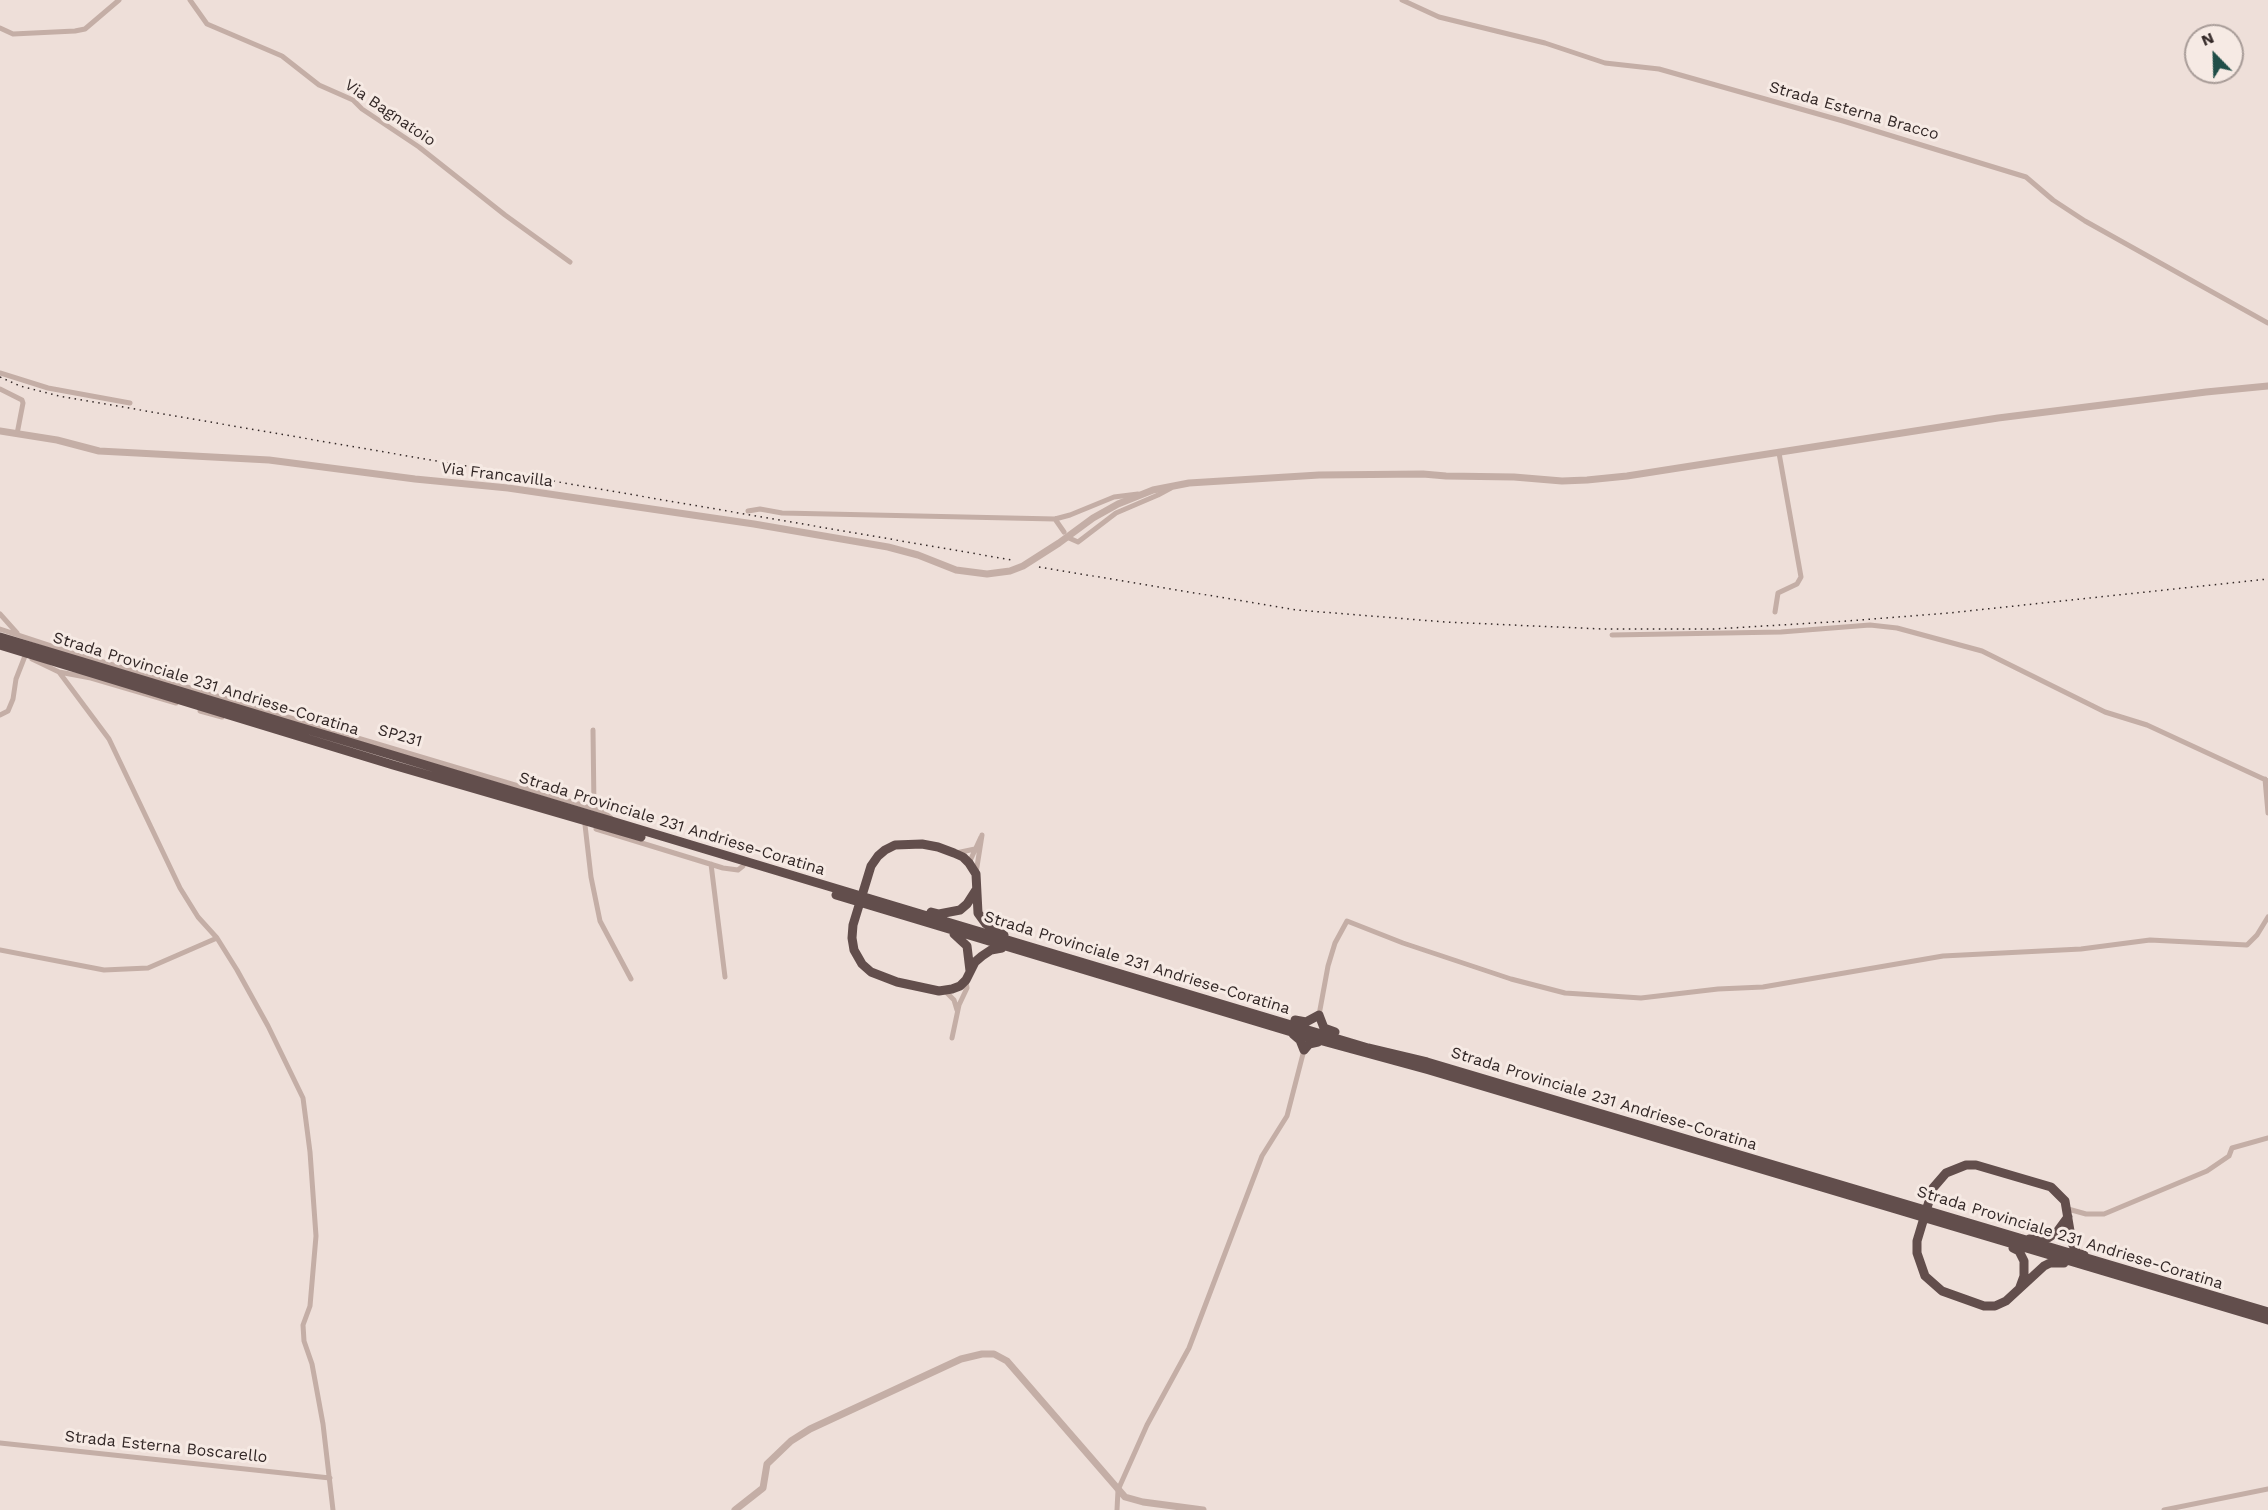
<!DOCTYPE html>
<html>
<head>
<meta charset="utf-8">
<style>
  body { margin:0 }
  #map { position:relative; width:2268px; height:1510px; overflow:hidden; background:#eedfd9; font-family:"Work Sans",sans-serif }
  canvas { display:block }
  .north { position:absolute; left:2184px; top:24px; width:60px; height:60px; box-sizing:border-box; background:#f6eae4; border:2px solid #a89c98; border-radius:50%; rotate:337deg; font-size:16px; font-weight:700; line-height:24px; text-align:center; color:#322726 }
  .north::after { content:''; display:block; margin:auto; width:21px; height:27px; background:#204e48; clip-path:polygon(50% 0,100% 100%,50% 72%,0 100%) }
</style>
</head>
<body>
<div id="map">
<canvas width="2268" height="1510"></canvas>
<div class="north">N</div>
</div>
<script>
const ctx = document.querySelector('canvas').getContext('2d');
ctx.lineJoin = 'round';
const toPath = rows => new Path2D(rows.map(r => 'M' + r).join(''));
function stroke(path, color, width, dash) { ctx.strokeStyle = color; ctx.lineWidth = width; ctx.lineCap = dash ? 'butt' : 'round'; ctx.setLineDash(dash || []); ctx.stroke(path); }
function drawText(font, color, halo, rows, align = 'center') {
  ctx.font = font + ' "Work Sans",sans-serif'; ctx.lineWidth = 6; ctx.setLineDash([]); ctx.textBaseline = 'middle'; ctx.strokeStyle = halo; ctx.fillStyle = color; for (const [text, x, y, turn = 0] of rows) {
    ctx.save(); ctx.translate(x, y); ctx.rotate((+turn || 0) * Math.PI / 180); ctx.textAlign = isNaN(turn) ? turn : align; if (halo) ctx.strokeText(text, 0, 0); ctx.fillText(text, 0, 0); ctx.restore();
  }
}
stroke(toPath([
  [190,0,207,24,282,56,319,85,353,100,362,109,419,147,505,215,570,262],
  [1402,0,1439,17,1545,43,1605,63,1659,69,1843,121,2026,177,2053,200,2085,221,2268,323],
  [0,28,13,34,75,31,85,29,119,0],
  [0,373,48,388,130,403],
  [0,389,22,400,23,403,17,434],
  [748,511,760,509,782,513,1055,519,1070,515,1114,497,1138,494],
  [1055,519,1064,532],
  [1069,538,1078,542,1116,513,1158,495,1171,488],
  [1775,612,1778,593,1797,584,1801,577,1779,453],
  [0,614,17,633],
  [0,629,76,654,602,811,611,818],
  [1612,635,1781,632,1870,625,1897,628,1982,651,2105,712,2147,725,2268,781],
  [32,659,59,672,109,739,180,888,198,917,217,938,237,970,268,1026,303,1098,310,1152,316,1236,310,1306,303,1325,304,1341,312,1364,323,1424,333,1510],
  [59,672,91,678,176,703],
  [200,711,222,717],
  [0,715,8,711,13,699,16,679,25,656],
  [593,730,594,808],
  [2265,779,2268,813],
  [585,825,591,877,600,921,631,979],
  [596,829,723,868,738,870,743,866],
  [956,853,975,849],
  [969,863,981,837],
  [711,864,725,977],
  [976,873,982,835],
  [0,950,104,970,148,968,217,938],
  [945,991,954,1000,957,1010],
  [1319,1015,1328,966,1335,943,1347,921,1403,943,1511,979,1565,993,1641,998,1718,989,1763,987,1943,956,2081,949,2150,940,2247,945,2257,935,2268,917],
  [952,1038,959,1005,967,988,966,981],
  [2068,1209,2086,1214,2104,1214,2207,1171,2229,1156,2232,1148,2268,1138],
  [0,1443,330,1478],
  [1117,1510,1118,1490,1147,1425,1189,1348,1262,1156,1287,1116,1304,1050],
  [2164,1510,2268,1489]
]), '#c4aea6', 5);
stroke(toPath([
  [0,431,57,440,99,451,269,460,415,479,508,488,754,524,888,547,918,555,956,570,987,574,1010,571,1023,566,1059,543,1093,518,1118,504,1153,490,1189,483,1319,475,1423,474,1446,476,1514,477,1562,481,1587,480,1627,476,1998,418,2206,392,2268,386],
  [735,1510,763,1488,767,1464,791,1441,810,1429,961,1359,982,1354,994,1354,1007,1361,1125,1497,1143,1502,1203,1510]
]), '#c4aea6', 7);
stroke(toPath([
  [0,637,934,918,1368,1048,1427,1062,2268,1312],
  [0,645,393,765,641,837],
  [836,895,1308,1037,1429,1070,2268,1320],
  [931,912,939,914,960,910,967,904,976,890],
  [954,934,967,946,970,971],
  [1002,948,991,950,982,956,975,962,966,980,960,986,952,989,939,991,897,982,871,972,862,964,854,950,852,938,853,925,871,866,878,856,885,850,895,845,922,844,938,847,954,853,963,857,969,863,976,874,978,913,986,924,1004,935],
  [1295,1020,1306,1022,1319,1015,1324,1028,1335,1032],
  [1293,1034,1300,1040,1304,1050,1309,1044,1318,1042],
  [2029,1239,2048,1238,2057,1232,2068,1217],
  [2013,1248,2019,1251,2024,1261,2024,1276,2020,1287],
  [2064,1263,2050,1263,2044,1266,2006,1301,1995,1306,1984,1306,1942,1291,1925,1276,1917,1253,1917,1241,1933,1188,1946,1173,1966,1165,1976,1165,2051,1187,2065,1201,2072,1243,2077,1253,2084,1255]
]), '#624e4c', 9);
stroke(toPath([
  [0,377,20,386,59,396,1012,560],
  [1039,567,1297,610,1445,622,1602,629,1714,629,1847,621,1949,613,2268,579]
]), '#322726', 1.5, [1.5, 4.5]);
drawText('16px', '#322726', '#f6eae4', [
  ["Strada Esterna Bracco",1854,111,16],
  ["Via Bagnatoio",390,113,34],
  ["Via Francavilla",497,475,7],
  ["Strada Provinciale 231 Andriese-Coratina",206,684,17],
  ["SP231",400,736,16],
  ["Strada Provinciale 231 Andriese-Coratina",672,824,17],
  ["Strada Provinciale 231 Andriese-Coratina",1137,963,17],
  ["Strada Provinciale 231 Andriese-Coratina",1604,1099,17],
  ["Strada Provinciale 231 Andriese-Coratina",2070,1238,17],
  ["Strada Esterna Boscarello",166,1447,6]
]);
</script>
</body>
</html>
